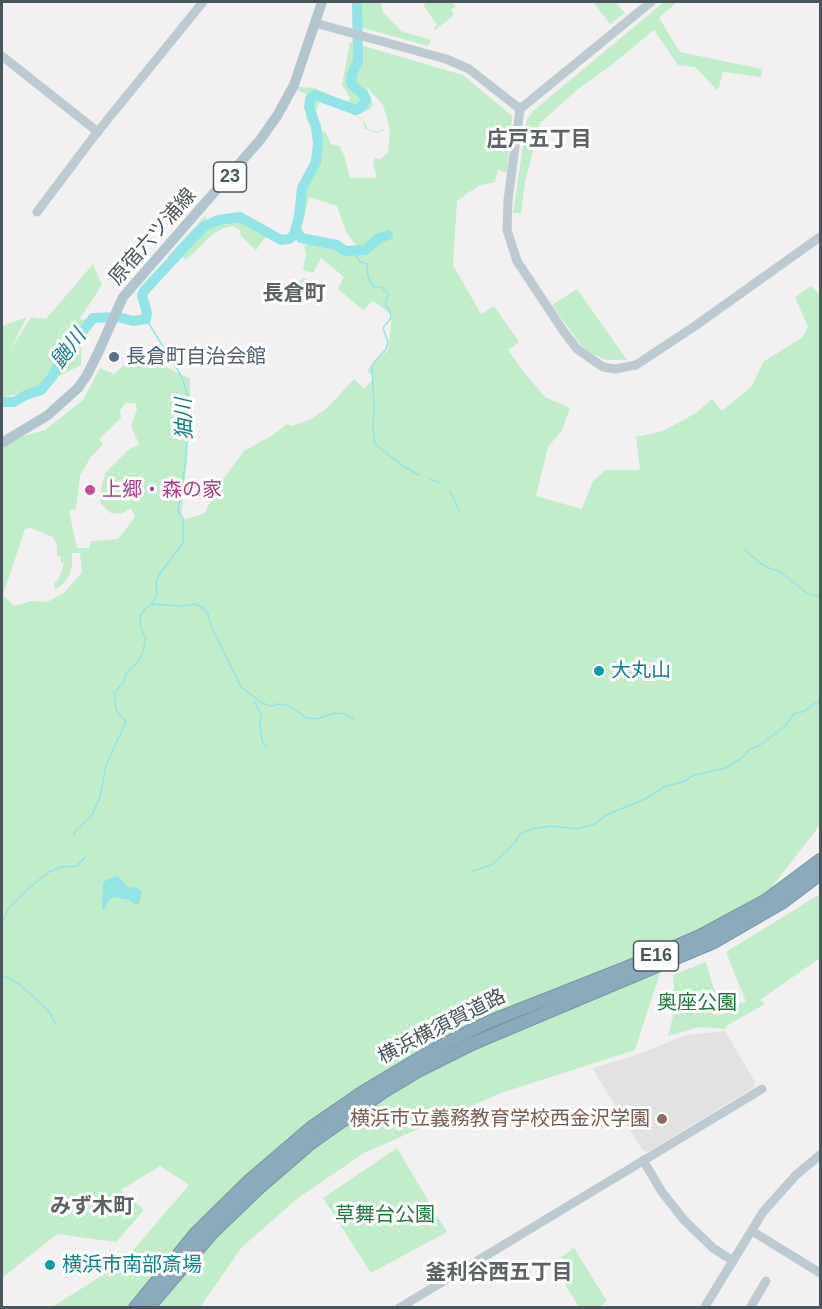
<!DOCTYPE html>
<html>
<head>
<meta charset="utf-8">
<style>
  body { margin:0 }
  #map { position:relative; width:822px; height:1309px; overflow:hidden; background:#f3f0f1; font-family:Helvetica,sans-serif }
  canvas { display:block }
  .frame { position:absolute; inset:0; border:3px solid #49575d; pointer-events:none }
</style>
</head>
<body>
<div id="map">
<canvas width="822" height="1309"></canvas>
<div class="frame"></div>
</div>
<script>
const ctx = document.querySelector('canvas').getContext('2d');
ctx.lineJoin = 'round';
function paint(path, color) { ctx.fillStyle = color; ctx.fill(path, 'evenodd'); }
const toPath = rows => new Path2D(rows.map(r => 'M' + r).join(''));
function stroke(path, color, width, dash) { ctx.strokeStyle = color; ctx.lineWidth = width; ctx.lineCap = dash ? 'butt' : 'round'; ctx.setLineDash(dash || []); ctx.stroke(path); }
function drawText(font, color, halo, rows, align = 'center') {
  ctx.font = font + ' Helvetica,"Noto Sans JP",sans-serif'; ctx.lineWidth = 6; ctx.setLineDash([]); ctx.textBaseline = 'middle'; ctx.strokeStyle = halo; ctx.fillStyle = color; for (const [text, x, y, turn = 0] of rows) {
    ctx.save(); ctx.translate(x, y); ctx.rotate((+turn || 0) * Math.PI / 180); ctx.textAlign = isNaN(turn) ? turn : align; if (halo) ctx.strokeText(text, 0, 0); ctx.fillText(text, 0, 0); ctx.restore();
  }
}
paint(toPath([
  [725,1031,755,1082,754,1087,648,1152,643,1151,592,1068,636,1055,686,1035]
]), '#e3e1e2');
paint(toPath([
  [361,2,381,2,383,12,401,31,431,40,428,46,360,27],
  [427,2,452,2,456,6,451,10,454,15,435,30,434,28,437,25,423,5],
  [593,2,615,2,625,13,610,24],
  [664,2,677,2,659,18,680,52,762,69,761,77,723,72,719,87,717,90,695,67,678,65,654,30,609,67,578,89,540,123,525,182,521,213,513,213,527,119,533,111],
  [350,42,463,75,512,116,507,173,498,170,495,182,478,186,457,201,453,265,481,314,494,306,519,342,508,350,523,371,545,397,570,408,562,430,548,447,536,496,582,509,593,481,606,470,640,470,636,437,663,431,696,413,712,399,722,411,752,386,763,362,803,337,808,327,795,297,811,286,820,295,820,825,768,892,669,945,635,1050,501,1093,364,1153,298,1198,242,1247,200,1307,52,1307,122,1263,189,1185,160,1166,121,1190,144,1210,116,1242,57,1234,2,1278,2,450,14,439,45,430,83,400,100,368,114,374,138,353,190,379,190,429,181,518,187,519,205,513,216,489,244,451,271,436,287,424,293,426,311,419,326,409,354,379,364,389,374,378,367,370,388,350,392,315,373,301,363,310,338,289,344,277,321,258,313,273,303,270,306,254,304,246,311,243,336,247,344,253,356,253,358,248,346,232,337,206,309,197,303,223,298,222,301,216,304,184,316,143,313,132,306,118,306,94,297,90,298,87,315,88,348,103,350,97,342,85],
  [367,87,383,105,390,129,388,153,380,159,375,158,373,163,377,178,350,178,344,155,339,146,331,144,326,133,320,130,316,110,320,101,324,99,363,120,365,129,378,133,385,130,384,129,378,132,368,129,363,119,355,115,369,110,373,105],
  [125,403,135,403,137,409,131,426,139,444,128,450,106,472,101,488,100,503,111,513,121,514,131,508,135,517,118,539,91,541,89,548,77,548,69,511,76,509,80,476,90,458,103,444,99,439,121,418,120,411],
  [31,528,53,537,57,545,57,556,61,557,61,563,64,564,58,580,54,582,55,590,63,584,69,576,72,565,72,553,80,553,82,572,64,593,53,599,47,602,32,601,14,606,3,595,25,529],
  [205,216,210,227,239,220,267,235,256,250,241,236,240,230,233,226,224,228,213,234,186,260,179,255,173,262,168,256],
  [93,264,102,285,79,320,87,319,82,325,81,365,29,391,2,398,2,326,27,317,9,352,31,317,46,319],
  [303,278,309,280,312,287,293,306,284,298],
  [577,289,627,360,607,360,590,353,581,345,552,305],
  [820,894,820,958,760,1000,765,1004,728,1025,725,1029,699,1027,668,1036,675,1008,673,975,706,962,713,986,718,997,731,1003,746,1002,726,952],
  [397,1148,447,1232,371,1273,323,1198],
  [574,1248,607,1301,600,1307,579,1307,552,1264]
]), '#c2edcb');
paint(toPath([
  [118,876,128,887,137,888,142,892,140,901,138,904,135,904,129,900,113,897,108,901,105,909,102,910,103,883,106,880]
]), '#92e4e7');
stroke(toPath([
  [353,251,360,262,367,264,368,276,373,287,382,287,388,294,385,305,390,310,391,318,383,328,388,342,386,349,372,365,374,408,373,426,375,444,403,466,419,475],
  [430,479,440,483],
  [450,491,459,510],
  [744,549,760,563,771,569,779,571,810,595,820,596],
  [151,604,182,606,196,604,203,608,208,614,211,626,241,687,262,703,272,706,277,704,288,705,307,718,316,719,335,713,344,714,354,719],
  [254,701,261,715,260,727,263,744,267,747],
  [74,836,75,831,92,815,100,797,106,765,126,722,116,710,114,693,123,683,127,672,138,662,143,651,146,639,141,628,140,616,146,608,153,602,157,594,156,582,159,575,183,543,183,518,178,511,186,460,187,394,182,377,146,319],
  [472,871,492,865,514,844,520,834,531,829,552,826,577,829,595,824,606,815,647,798,666,786,683,782,694,775,726,768,742,758,750,749,760,745,784,727,794,714,805,711,817,702,820,698],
  [2,922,9,908,31,886,49,872,61,867,77,866,85,857],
  [2,975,19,984,48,1010,56,1024]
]), '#92e4e7', 1.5);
stroke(toPath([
  [296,229,301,238,337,245,345,251,365,250,379,238,388,235],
  [2,402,14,402,26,395,41,390,52,377,71,342,80,335,93,318,118,317,133,321,146,319,147,313,142,295,144,291,203,227,218,220,240,217,281,240,289,239,294,235,299,216,302,188,316,162,318,143,316,127,309,107,310,99,315,95,356,110,360,108,366,100,364,95,352,85,351,82,352,74,358,61,357,2]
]), '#92e4e7', 10);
const highway = toPath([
  [135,1308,196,1233,250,1180,312,1127,363,1092,437,1048,486,1023,628,967,700,936,765,901,820,860],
  [148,1308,213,1232,260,1187,311,1143,383,1092,418,1071,474,1043,714,942,783,902,820,874]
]);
stroke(highway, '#7696a7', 14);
stroke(toPath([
  [651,2,520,109,508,200,507,230,517,261,564,332,577,349,603,367,615,369,636,365,695,326,820,237],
  [315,23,446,59,469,69,520,109],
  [2,56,98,132],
  [37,212,95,135,203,2],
  [643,1160,662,1192,684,1220,713,1248,733,1261],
  [752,1231,820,1273],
  [399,1308,762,1089],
  [704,1308,763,1212,796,1175,820,1155],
  [750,1308,766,1281]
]), '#bdcad1', 9);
stroke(toPath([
  [2,443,48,415,78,388,87,375,98,353,123,297,260,140,277,116,294,85,322,2]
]), '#b2c4cd', 10);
stroke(highway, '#8babbc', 12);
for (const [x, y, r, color] of [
  [114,357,6,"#5c6f8a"],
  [90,490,6,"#d1479c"],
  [599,671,6,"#0f9aa8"],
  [662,1119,6,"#8d6e63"],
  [50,1265,6,"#0f9aa8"]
]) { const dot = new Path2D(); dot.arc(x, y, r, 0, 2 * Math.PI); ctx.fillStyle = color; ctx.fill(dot); stroke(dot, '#fff', 2); }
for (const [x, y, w] of [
  [230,177,33],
  [656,956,45]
]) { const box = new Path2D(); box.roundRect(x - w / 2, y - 15, w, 30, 4.5); ctx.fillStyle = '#fff'; ctx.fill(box); stroke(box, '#49575d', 1.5); }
drawText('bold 18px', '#49575d', null, [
  ["23",230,177],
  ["E16",656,956]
]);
drawText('20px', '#49575d', '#fff', [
  ["原宿六ツ浦線",153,237,-49],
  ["横浜横須賀道路",442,1027,-27]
]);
drawText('20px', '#4e5e75', '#fff', [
  ["長倉町自治会館",126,357]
], 'left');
drawText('20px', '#b23c85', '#fff', [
  ["上郷・森の家",102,490]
], 'left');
drawText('20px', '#0d838f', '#fff', [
  ["大丸山",611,671],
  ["横浜市南部斎場",62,1265]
], 'left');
drawText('20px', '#1d7b3c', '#fff', [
  ["奥座公園",697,1003],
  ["草舞台公園",385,1215]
]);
drawText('20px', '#785e54', '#fff', [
  ["横浜市立義務教育学校西金沢学園",650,1119]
], 'right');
drawText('bold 21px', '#5d6265', '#fff', [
  ["庄戸五丁目",539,140],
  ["長倉町",294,294],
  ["みず木町",92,1207],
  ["釜利谷西五丁目",499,1273]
]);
drawText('italic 21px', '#148287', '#fff', [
  ["鼬川",69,349,-53],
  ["㹨川",185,419,-91]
]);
</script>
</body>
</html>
